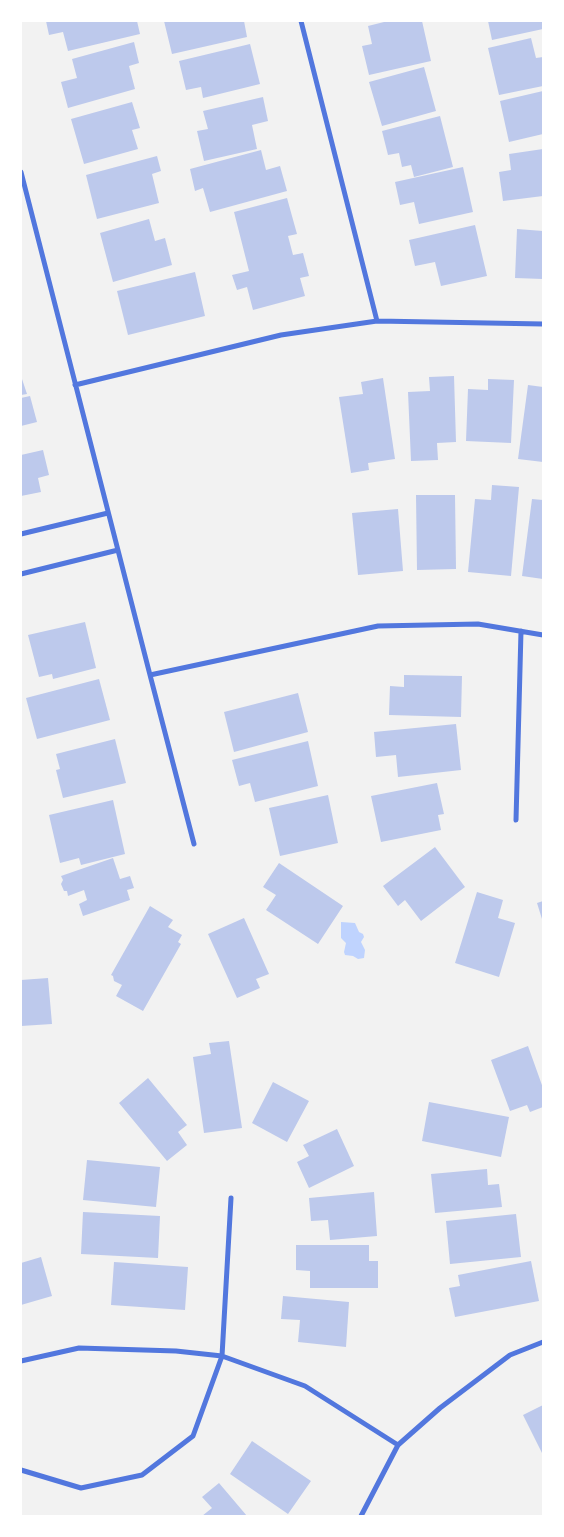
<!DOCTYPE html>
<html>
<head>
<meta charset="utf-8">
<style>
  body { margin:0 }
  #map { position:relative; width:564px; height:1537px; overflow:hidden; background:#f2f2f2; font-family:Poppins,sans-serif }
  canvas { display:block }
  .frame { position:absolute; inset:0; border:22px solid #fff; pointer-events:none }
</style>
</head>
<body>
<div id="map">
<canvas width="564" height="1537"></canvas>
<div class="frame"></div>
</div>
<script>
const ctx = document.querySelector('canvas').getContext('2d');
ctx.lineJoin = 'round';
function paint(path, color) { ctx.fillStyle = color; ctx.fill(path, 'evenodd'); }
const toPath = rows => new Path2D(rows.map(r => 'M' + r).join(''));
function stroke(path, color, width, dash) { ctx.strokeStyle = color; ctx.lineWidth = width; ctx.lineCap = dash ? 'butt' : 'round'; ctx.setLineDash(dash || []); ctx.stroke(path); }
paint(toPath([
  [341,922,355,923,359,932,363,934,364,937,361,942,365,950,364,958,358,959,353,956,345,955,344,952,346,943,341,938]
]), '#bfd3fe');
paint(toPath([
  [46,21,137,21,140,34,68,51,63,32,49,35],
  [164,21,244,21,247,37,172,54],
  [388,21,422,21,431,61,369,75,362,46,372,44,368,26],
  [488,21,543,21,543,29,492,40],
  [531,38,536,58,543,57,543,86,499,95,488,48],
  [134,42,139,63,129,66,135,89,68,108,61,82,77,78,72,59],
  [250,44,260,84,203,98,201,87,186,90,179,61],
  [424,67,436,111,382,126,369,82],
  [543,91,543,134,509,142,500,101],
  [263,97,268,121,252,125,257,149,204,161,197,131,208,129,203,111],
  [132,102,140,128,132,130,138,149,84,164,71,119],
  [440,116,453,167,414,177,411,165,402,167,399,153,388,155,382,131],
  [543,149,543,196,503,201,499,172,511,170,509,154],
  [261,150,266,170,280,166,287,191,210,212,203,188,195,191,190,169],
  [157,156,161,171,152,174,159,203,97,219,86,175],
  [463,167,473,212,419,224,414,202,400,205,395,182],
  [287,198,297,234,288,236,293,255,303,253,309,276,300,278,305,296,253,310,247,287,237,290,232,275,249,271,234,212],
  [149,219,155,241,165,238,172,265,113,282,100,233],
  [475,225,487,276,441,286,435,262,415,266,409,240],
  [517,229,543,231,543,279,515,278],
  [195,272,205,316,128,335,117,291],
  [21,376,27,394,21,395],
  [454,376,456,442,437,443,438,460,411,461,408,392,430,391,429,377],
  [383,378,395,459,368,463,369,470,351,473,339,397,363,394,361,382],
  [488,379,514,380,511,443,466,441,468,389,488,390],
  [528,385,543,387,543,462,518,459],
  [30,396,37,422,21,426,21,398],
  [43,450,49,475,38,478,41,492,21,496,21,455],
  [492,485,519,487,511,576,468,572,475,499,491,500],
  [416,495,455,495,456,569,417,570],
  [532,499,543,500,543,579,522,576],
  [398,509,403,571,358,575,352,513],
  [85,622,96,668,53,679,52,674,39,677,28,635],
  [404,675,462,676,461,717,389,715,390,686,404,687],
  [99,679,110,720,37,739,26,698],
  [298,693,308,732,234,752,224,712],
  [456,724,461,770,398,777,396,755,376,757,374,732],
  [115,739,126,783,63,798,56,770,60,769,56,754],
  [308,741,318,786,255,802,250,783,239,786,232,760],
  [437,783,444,814,438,815,441,830,381,842,371,796],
  [328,795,338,843,280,856,269,808],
  [113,800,125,854,81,865,79,858,60,863,49,815],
  [435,847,465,887,421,921,405,900,398,906,383,886],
  [113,858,120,879,130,876,134,888,127,890,130,900,83,916,79,904,87,900,84,890,68,896,67,891,64,891,61,884,63,880,61,876],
  [279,863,343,906,318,944,266,910,276,895,263,887],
  [477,892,503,900,498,918,515,923,499,977,455,963],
  [543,901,543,919,542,919,537,903],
  [150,906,173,920,168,927,182,935,178,942,181,944,143,1011,116,996,122,985,114,981,113,976,111,975],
  [244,918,269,974,256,979,260,988,237,998,208,934],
  [48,978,52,1024,21,1026,21,980],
  [229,1041,242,1128,204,1133,193,1057,211,1054,209,1043],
  [528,1046,543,1088,543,1107,530,1112,527,1105,510,1111,491,1060],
  [148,1078,187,1125,178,1132,187,1145,167,1161,119,1103],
  [273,1082,309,1101,287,1142,252,1123],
  [429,1102,509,1117,501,1157,422,1141],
  [337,1129,354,1166,309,1188,297,1162,309,1156,303,1145],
  [87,1160,160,1167,156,1207,83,1200],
  [487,1169,488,1185,499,1184,502,1207,435,1213,431,1174],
  [374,1192,377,1236,330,1240,328,1220,311,1221,309,1198],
  [83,1212,160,1216,158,1258,81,1254],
  [516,1214,521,1257,450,1264,446,1221],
  [296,1245,369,1245,369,1261,378,1261,378,1288,310,1288,310,1271,296,1270],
  [41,1257,52,1296,21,1305,21,1263],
  [531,1261,539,1301,455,1317,449,1288,460,1286,458,1275],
  [114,1262,188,1267,185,1310,111,1305],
  [283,1296,349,1302,346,1347,298,1342,300,1320,281,1319],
  [543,1405,543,1455,523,1415],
  [252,1441,311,1481,288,1514,230,1474],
  [219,1483,247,1516,202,1516,212,1508,202,1497]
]), '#bdc9ec');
stroke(toPath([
  [301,21,377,321],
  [21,172,150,675,194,844],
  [75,385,281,335,377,321,543,324],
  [21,534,108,513],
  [21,574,118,550],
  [150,675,378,626,478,624,543,635],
  [516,820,521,631],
  [21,1361,79,1348,176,1351,222,1356,305,1386,398,1445],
  [21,1470,81,1488,142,1475,193,1436,222,1356,231,1198],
  [361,1516,398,1445,440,1408,510,1355,543,1342]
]), '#5277de', 5);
</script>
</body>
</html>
